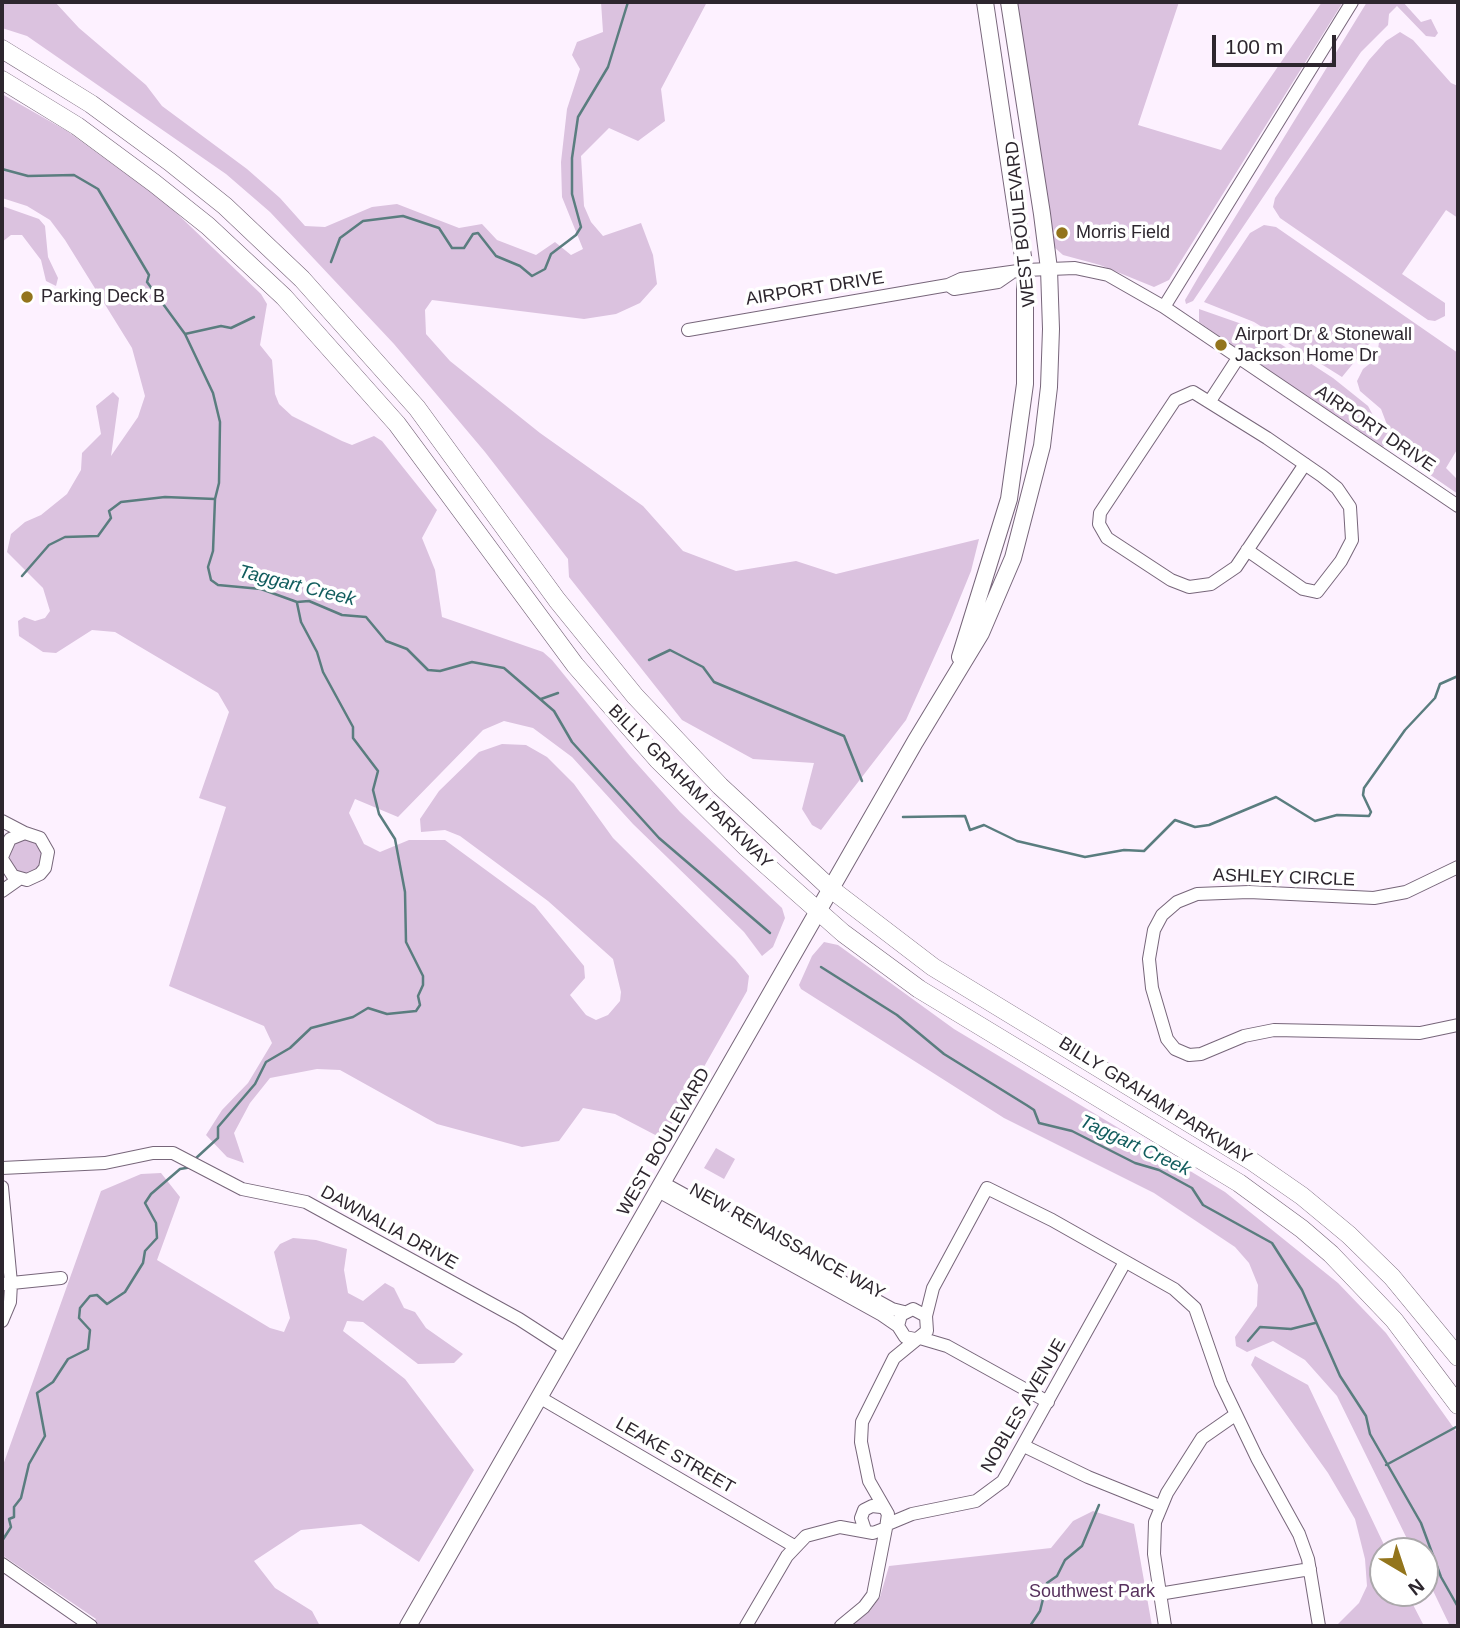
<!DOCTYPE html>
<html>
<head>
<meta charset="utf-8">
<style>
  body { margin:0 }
  #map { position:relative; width:1460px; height:1628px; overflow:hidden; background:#fdf1ff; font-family:Helvetica,sans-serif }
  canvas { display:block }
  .frame { position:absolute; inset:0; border:4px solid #2d262e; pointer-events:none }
  .north { position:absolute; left:1369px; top:1537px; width:70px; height:70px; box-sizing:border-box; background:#fff; border:2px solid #aba8ab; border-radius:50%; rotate:141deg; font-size:19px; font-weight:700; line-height:28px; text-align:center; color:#2d262e }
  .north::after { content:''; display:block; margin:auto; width:24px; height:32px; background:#93751c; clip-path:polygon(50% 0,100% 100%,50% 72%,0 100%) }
  .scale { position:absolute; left:1212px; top:35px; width:124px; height:32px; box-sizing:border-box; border:4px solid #2d262e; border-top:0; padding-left:9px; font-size:21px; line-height:24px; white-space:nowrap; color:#2d262e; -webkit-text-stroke:5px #fff; paint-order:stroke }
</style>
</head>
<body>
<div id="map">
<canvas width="1460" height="1628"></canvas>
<div class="frame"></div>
<div class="north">N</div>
<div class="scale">100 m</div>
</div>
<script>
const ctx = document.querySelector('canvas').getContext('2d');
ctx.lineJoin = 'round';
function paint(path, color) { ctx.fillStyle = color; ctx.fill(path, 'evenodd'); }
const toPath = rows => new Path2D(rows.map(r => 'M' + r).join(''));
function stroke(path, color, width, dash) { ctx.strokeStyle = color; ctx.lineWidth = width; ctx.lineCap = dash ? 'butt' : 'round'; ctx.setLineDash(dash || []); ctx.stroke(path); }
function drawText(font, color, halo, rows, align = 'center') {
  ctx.font = font + ' Helvetica,sans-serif'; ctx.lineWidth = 7; ctx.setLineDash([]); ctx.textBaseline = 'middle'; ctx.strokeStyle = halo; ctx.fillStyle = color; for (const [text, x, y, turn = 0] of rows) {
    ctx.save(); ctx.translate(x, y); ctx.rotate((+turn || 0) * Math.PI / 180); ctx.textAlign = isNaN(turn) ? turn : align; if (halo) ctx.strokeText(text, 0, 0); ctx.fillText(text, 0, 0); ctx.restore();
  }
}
paint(toPath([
  [2,2,55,2,79,28,146,85,162,106,247,169,280,198,305,226,325,227,372,207,397,204,459,228,482,224,497,240,536,255,555,242,571,255,583,249,562,197,561,162,567,109,580,69,572,55,577,42,603,32,601,2,707,2,661,89,665,121,638,141,609,128,581,156,584,206,591,222,603,236,641,223,653,255,657,284,640,303,616,314,584,319,432,300,425,310,426,334,450,361,540,433,643,506,683,551,736,571,796,561,836,574,979,539,971,571,951,620,906,720,821,830,812,825,802,809,814,763,753,759,682,720,569,577,568,559,485,452,394,344,270,212,226,174,27,36,2,28],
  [1013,2,1179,2,1138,125,1221,150,1322,2,1343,2,1169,280,1154,287,1100,265,1063,255,1054,247],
  [1367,2,1403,2,1421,22,1431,19,1438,33,1435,37,1426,36,1397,6,1389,14,1388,25,1361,52,1193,301,1186,304,1185,300,1199,276],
  [1400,32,1413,40,1451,83,1458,86,1458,218,1446,210,1402,274,1445,303,1445,316,1435,321,1428,320,1280,218,1273,207,1275,198,1369,60,1386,41],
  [2,94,67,131,166,203,261,294,267,304,260,345,272,360,275,394,279,404,292,416,342,441,352,445,374,436,382,441,437,510,422,538,435,570,442,617,543,652,552,660,630,756,680,812,782,908,785,918,773,947,762,956,744,932,633,824,572,757,533,728,504,721,483,730,398,817,355,799,349,813,364,844,380,852,409,840,445,840,535,906,584,966,585,978,570,995,586,1015,596,1020,608,1015,620,1001,621,992,613,959,548,901,460,836,445,830,421,832,420,819,439,791,479,752,502,744,526,745,547,757,574,784,613,838,735,959,749,976,747,991,663,1139,615,1114,583,1108,559,1141,522,1147,437,1124,340,1070,317,1069,270,1078,250,1103,234,1133,244,1163,227,1157,206,1135,222,1110,248,1083,272,1043,264,1026,169,986,226,807,199,798,229,712,218,693,115,632,92,630,56,653,43,652,19,636,18,621,24,617,35,621,45,618,50,611,43,588,7,552,11,534,25,522,41,515,67,494,81,470,82,453,101,434,96,406,113,392,119,398,111,456,138,417,145,396,132,348,65,240,50,220,27,206,2,198],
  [2,206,39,219,45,226,48,257,58,278,56,286,46,281,41,260,22,235,11,235,2,242],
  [1264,225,1276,227,1458,353,1458,448,1446,468,1458,480,1458,494,1385,444,1383,447,1274,376,1199,322,1199,309,1259,330,1333,378,1368,406,1381,430,1389,430,1381,409,1360,391,1357,381,1363,369,1377,358,1379,342,1375,340,1369,344,1342,377,1254,322,1204,302,1250,233],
  '7 857a18 18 0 1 1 36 0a18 18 0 1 1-36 0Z',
  [824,942,838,945,954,1029,1225,1192,1338,1283,1386,1333,1458,1434,1458,1626,1450,1626,1425,1574,1425,1551,1413,1551,1337,1396,1305,1360,1273,1341,1247,1352,1236,1346,1235,1337,1257,1306,1258,1285,1249,1263,1235,1247,1154,1193,1004,1118,801,989,799,985,812,956],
  [716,1148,735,1159,724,1179,704,1168],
  [161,1173,180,1197,157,1260,270,1328,284,1332,290,1318,274,1252,280,1244,293,1238,316,1240,347,1249,344,1270,348,1293,363,1301,385,1283,394,1288,404,1308,415,1312,426,1328,463,1354,454,1363,418,1364,363,1322,347,1321,343,1331,405,1379,474,1470,419,1562,361,1524,301,1530,254,1561,275,1588,312,1611,320,1626,91,1626,96,1619,2,1555,2,1468,101,1191,141,1174],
  [1255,1356,1308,1385,1387,1551,1383,1551,1383,1593,1407,1593,1424,1626,1336,1626,1359,1603,1367,1586,1365,1559,1355,1519,1328,1473,1251,1365],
  [1093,1511,1134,1524,1152,1626,851,1626,870,1611,880,1597,889,1566,1051,1548,1073,1521]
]), '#dbc2df');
stroke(toPath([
  [2,169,28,176,74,175,98,189,149,275,147,282,185,334,213,393,220,422,219,483,215,499,213,551,208,567,211,580,218,585,261,589,297,602,309,601,342,615,366,617,386,641,407,649,428,670,440,671,472,662,504,668,554,711,572,742,659,838,770,933],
  [331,262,340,238,363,221,403,216,439,228,452,248,464,248,473,234,478,233,496,256,520,266,532,276,545,269,551,254,576,235,581,227,572,194,572,158,578,117,608,67,628,2],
  [185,334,221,326,231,328,254,317],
  [22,576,49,545,65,537,98,536,111,518,109,511,121,502,165,497,215,499],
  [649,660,670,650,703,667,714,682,844,736,862,781],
  [541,699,558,693],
  [903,817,965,816,970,830,984,825,1017,841,1085,857,1124,850,1144,851,1175,820,1195,827,1209,825,1276,797,1315,821,1337,815,1369,816,1371,812,1363,795,1364,788,1405,730,1435,698,1440,684,1458,676],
  [821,967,897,1015,944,1054,1028,1106,1034,1110,1039,1123,1072,1131,1135,1163,1159,1170,1192,1188,1203,1205,1272,1243,1302,1290,1340,1376,1366,1416,1370,1434,1421,1523,1441,1577,1458,1607],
  [195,1159,218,1138,218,1127,255,1084,266,1062,290,1048,311,1028,353,1017,368,1008,387,1014,416,1011,420,1005,418,996,423,985,423,976,406,942,405,892,395,839,379,814,373,790,378,771,353,738,353,727,323,672,317,652,301,622,297,603],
  [1248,1341,1260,1327,1291,1329,1315,1323],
  [1386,1465,1456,1427],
  [2,1541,11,1527,9,1519,14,1517,14,1507,21,1498,29,1464,45,1436,37,1393,53,1382,68,1359,88,1349,90,1330,79,1318,80,1308,90,1296,97,1295,107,1304,125,1292,143,1263,145,1251,157,1238,156,1223,145,1203,151,1194,180,1169,192,1167],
  [1030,1626,1040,1611,1047,1583,1057,1576,1065,1560,1082,1546,1099,1505]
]), '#5a7d7f', 2.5);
const minor = toPath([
  [1011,273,998,282,954,289,948,285,961,279,1025,270,1075,268,1108,275,1164,307,1458,506],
  [1164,307,1352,2],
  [688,330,948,285],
  [1210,401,1238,358],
  [1247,550,1303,589,1317,592,1341,561,1352,540,1350,507,1337,488,1322,476,1267,438,1193,392,1175,400,1100,513,1099,524,1107,538,1171,580,1189,587,1211,584,1236,567,1305,464],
  [2,821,25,833],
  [2,857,10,839,25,833,40,838,48,852,45,868,40,874,27,880,13,876,2,859],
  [1458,867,1406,892,1374,898,1249,892,1197,894,1177,902,1162,915,1154,930,1149,959,1152,988,1167,1039,1175,1049,1189,1055,1201,1054,1244,1036,1274,1030,1420,1033,1458,1025],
  [2,891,19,879],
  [2,1168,105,1163,153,1153,173,1153,242,1189,306,1202,519,1319,567,1350],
  [663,1183,892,1309,904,1312],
  [658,1191,882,1315,898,1326],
  [2,1284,61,1278],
  [926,1316,933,1288,987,1188,1052,1220,1174,1289,1195,1308,1221,1383,1257,1458,1299,1534,1308,1559,1319,1626],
  [2,1321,10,1302,11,1283,2,1187],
  [920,1338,947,1346,1048,1402],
  [539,1397,794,1546],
  [1024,1446,1088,1477,1160,1506],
  [888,1524,912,1514,976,1501,1003,1481,1125,1262],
  [865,1530,861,1518,864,1510,872,1506,881,1507],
  [2,1564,91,1626],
  [1159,1594,1310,1569],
  [746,1626,787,1556,806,1536,840,1527,873,1533,886,1528,888,1514,869,1481,861,1442,862,1422,894,1358,927,1331,926,1316,913,1309,901,1315,898,1326,905,1337,915,1339],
  [841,1626,864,1607,873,1595,886,1528],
  [1165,1626,1154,1554,1155,1522,1167,1493,1202,1438,1235,1415]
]);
const major = toPath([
  [960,657,1009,499,1025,384,1025,270,985,2],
  [408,1626,915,742,981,633,1013,558,1042,446,1049,387,1051,329,1049,269,1042,214,1009,2]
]);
const highway = toPath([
  [2,49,91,104,170,162,225,206,302,279,417,408,557,600,635,696,720,786,831,889,933,967,1253,1162,1302,1196,1349,1235,1392,1277,1458,1357],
  [2,80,77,126,154,183,208,226,284,297,397,424,575,665,658,760,747,848,843,933,919,989,1239,1183,1302,1229,1331,1254,1394,1320,1458,1405]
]);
stroke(minor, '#77667a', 14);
stroke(major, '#77667a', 18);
stroke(highway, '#77667a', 19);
stroke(minor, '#fff', 12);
stroke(major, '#fff', 16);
stroke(highway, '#fff', 18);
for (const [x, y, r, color] of [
  [1062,233,7,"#93751c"],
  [27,297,7,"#93751c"],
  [1221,345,7,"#93751c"]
]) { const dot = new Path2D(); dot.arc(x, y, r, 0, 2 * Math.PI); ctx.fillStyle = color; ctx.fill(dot); stroke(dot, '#fff', 2.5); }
drawText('18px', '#2d262e', '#fff', [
  ["WEST BOULEVARD",1021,224,-96],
  ["AIRPORT DRIVE",815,289,-9],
  ["AIRPORT DRIVE",1375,429,34],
  ["BILLY GRAHAM PARKWAY",690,787,45],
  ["ASHLEY CIRCLE",1284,878,2],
  ["BILLY GRAHAM PARKWAY",1155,1101,32],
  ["WEST BOULEVARD",664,1142,-60],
  ["DAWNALIA DRIVE",389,1228,29],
  ["NEW RENAISSANCE WAY",787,1242,29],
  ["NOBLES AVENUE",1024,1406,-60],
  ["LEAKE STREET",675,1456,30]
]);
drawText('18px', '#2d262e', '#fff', [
  ["Morris Field",1076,233],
  ["Parking Deck B",41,297],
  ["Airport Dr & Stonewall",1235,335],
  ["Jackson Home Dr",1235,356]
], 'left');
drawText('18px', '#57315d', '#fff', [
  ["Southwest Park",1092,1592]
]);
drawText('italic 19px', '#125d5e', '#fff', [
  ["Taggart Creek",297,586,14],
  ["Taggart Creek",1135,1146,25]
]);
</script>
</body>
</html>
